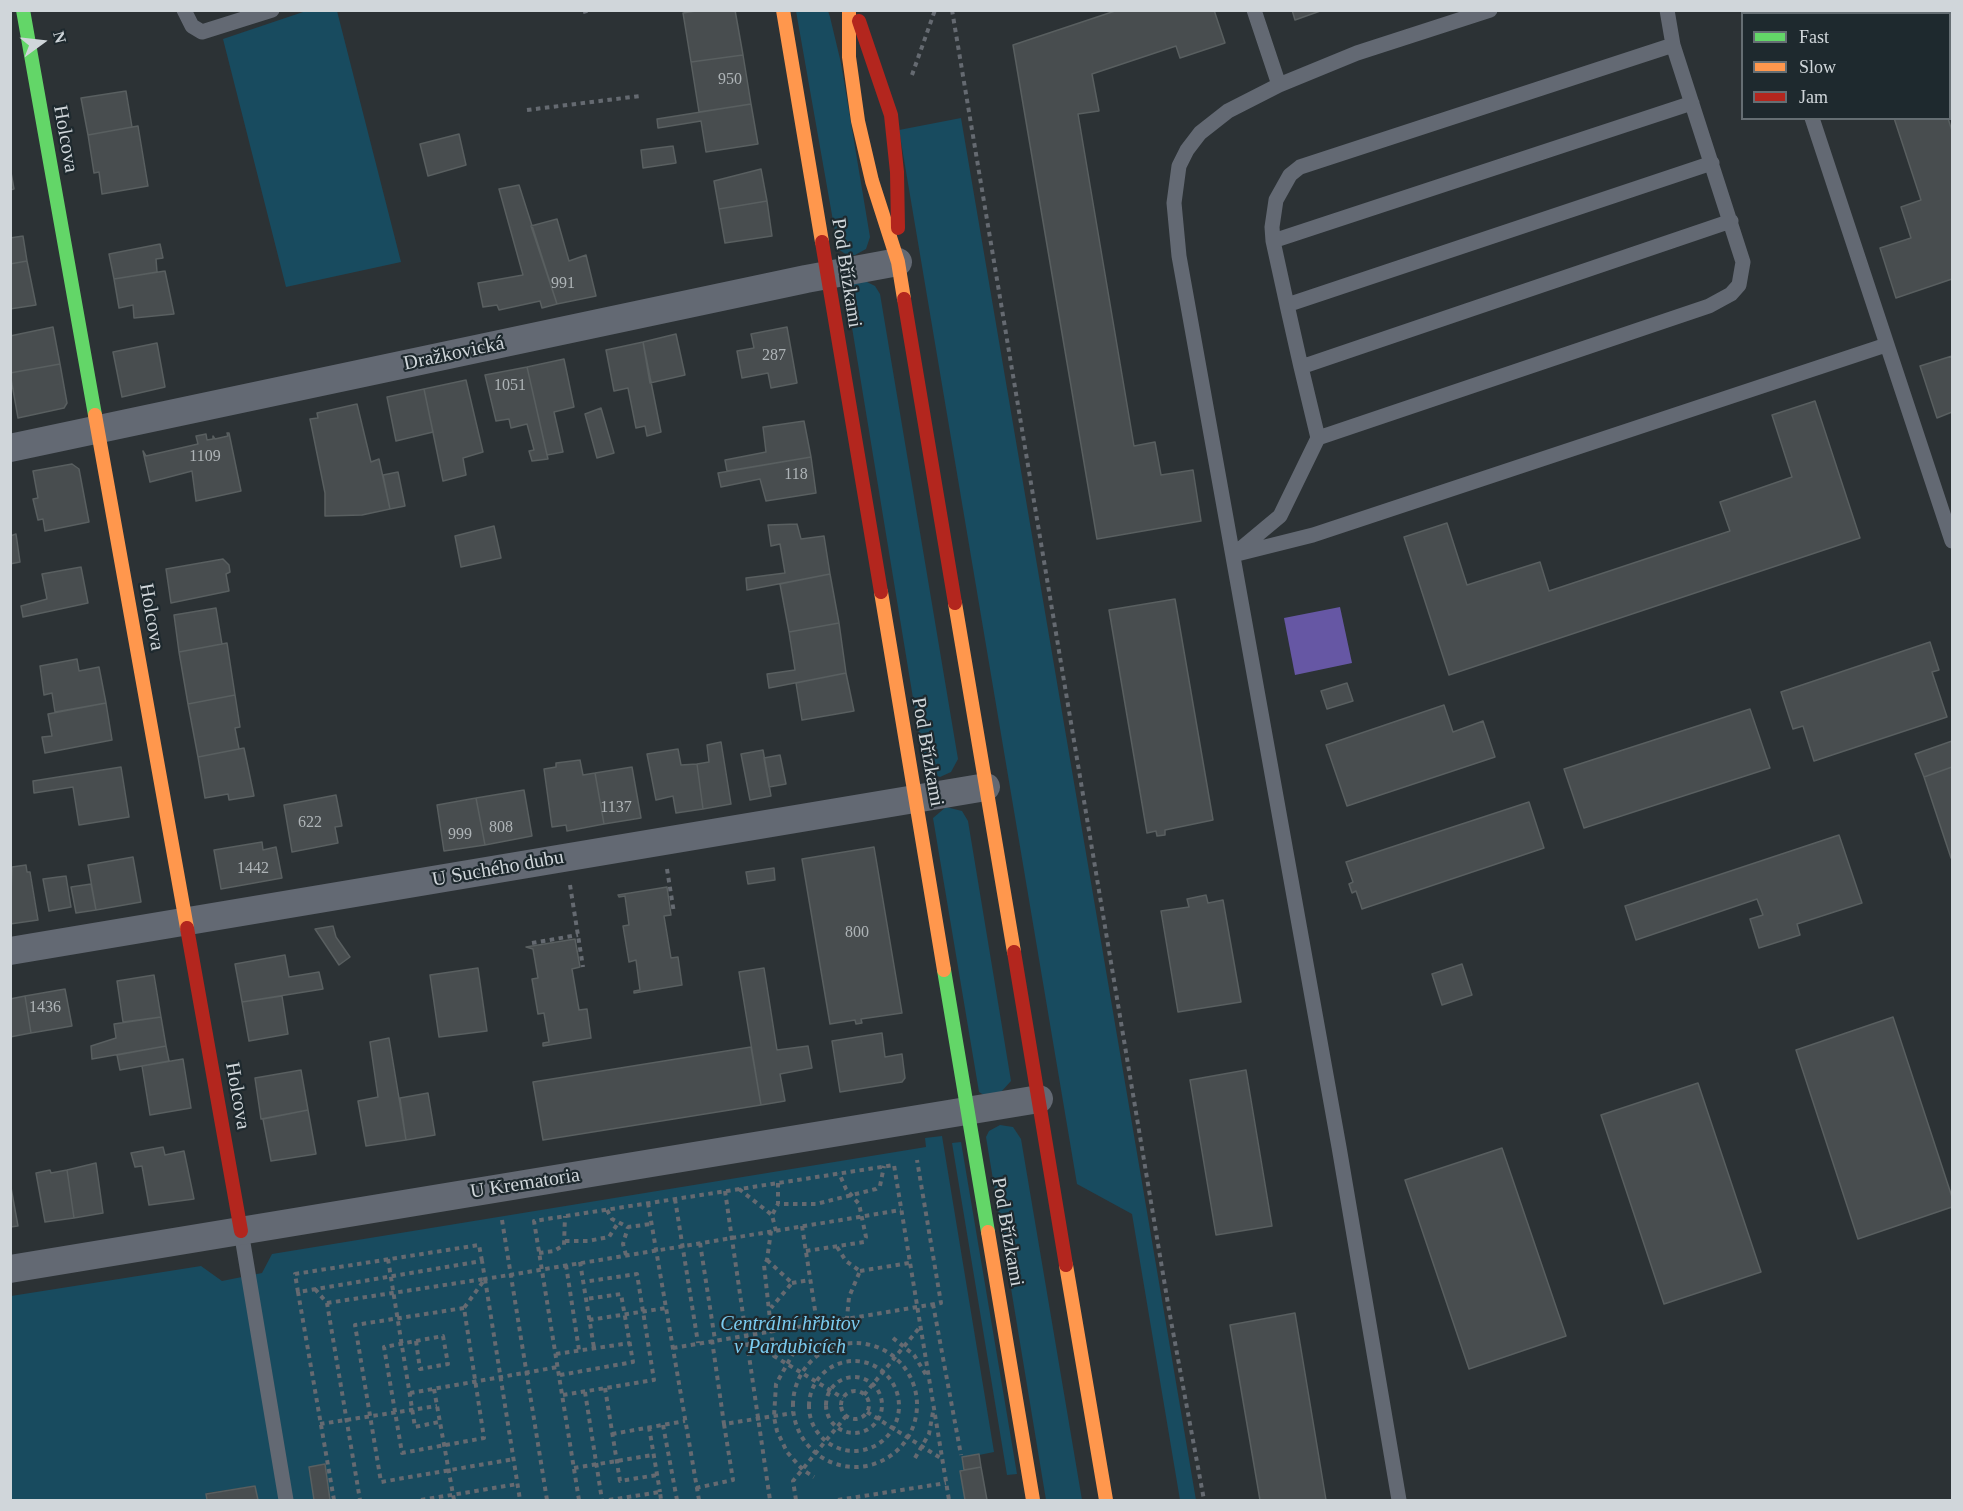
<!DOCTYPE html>
<html>
<head>
<meta charset="utf-8">
<style>
  body { margin:0 }
  #map { position:relative; width:1963px; height:1511px; overflow:hidden; background:#2c3235; font-family:Georgia,serif }
  canvas { display:block }
  .frame { position:absolute; inset:0; border:12px solid #d0d6da; pointer-events:none }
  .legend { position:absolute; left:1741px; top:12px; width:210px; height:108px; box-sizing:border-box; background:#1e292e; border:2px solid #656e73; margin:0; padding:8px 10px; list-style:none; font-size:18px; color:#d0d6da }
  .legend li { display:flex; align-items:center; gap:12px; height:30px }
  .legend b { width:30px; border:2px solid #656e73 }
  .north { position:absolute; left:12px; top:12px; width:60px; height:60px; -webkit-text-stroke:4px #1e292e; paint-order:stroke; rotate:75deg; font-size:16px; font-weight:700; line-height:24px; text-align:center; color:#d0d6da }
  .north::after { content:''; display:block; margin:auto; width:21px; height:27px; background:#d0d6da; clip-path:polygon(50% 0,100% 100%,50% 72%,0 100%) }
</style>
</head>
<body>
<div id="map">
<canvas width="1963" height="1511"></canvas>
<div class="frame"></div>
<ul class="legend">
<li><b style="height:8px;background:#63d668"></b>Fast</li>
<li><b style="height:8px;background:#ff974d"></b>Slow</li>
<li><b style="height:8px;background:#b3261e"></b>Jam</li>
</ul>
<div class="north">N</div>
</div>
<script>
const ctx = document.querySelector('canvas').getContext('2d');
ctx.lineJoin = 'round';
function paint(path, color) { ctx.fillStyle = color; ctx.fill(path, 'evenodd'); }
const toPath = rows => new Path2D(rows.map(r => 'M' + r).join(''));
function stroke(path, color, width, dash) { ctx.strokeStyle = color; ctx.lineWidth = width; ctx.lineCap = dash ? 'butt' : 'round'; ctx.setLineDash(dash || []); ctx.stroke(path); }
function drawText(font, color, halo, rows, align = 'center') {
  ctx.font = font + ' Georgia,serif'; ctx.lineWidth = 4.5; ctx.setLineDash([]); ctx.textBaseline = 'middle'; ctx.strokeStyle = halo; ctx.fillStyle = color; for (const [text, x, y, turn = 0] of rows) {
    ctx.save(); ctx.translate(x, y); ctx.rotate((+turn || 0) * Math.PI / 180); ctx.textAlign = isNaN(turn) ? turn : align; if (halo) ctx.strokeText(text, 0, 0); ctx.fillText(text, 0, 0); ctx.restore();
  }
}
paint(toPath([
  [309,10,337,11,401,262,286,287,223,39],
  [796,11,828,11,830,17,841,63,870,237,866,249,855,255,847,255,838,249],
  [961,118,1196,1500,1180,1500,1132,1214,1077,1184,899,130],
  [865,281,875,286,880,294,958,759,951,772,940,777,925,771,846,291,854,283],
  [946,807,962,811,968,821,1011,1081,1001,1092,984,1095,979,1092,933,818],
  [1000,1125,1013,1127,1021,1139,1082,1500,1046,1500,986,1137,989,1131],
  [942,1136,994,1452,979,1455,987,1500,258,1500,255,1486,206,1493,207,1500,11,1500,11,1296,201,1266,222,1281,262,1273,272,1254,926,1147,925,1138],
  [961,1142,1017,1474,1007,1475,952,1143]
]), '#184b5f');
paint(toPath([
  [1340,607,1352,663,1295,675,1284,618]
]), '#6657a4');
const building = toPath([
  [702,10,735,10,743,55,691,62,683,13,702,10],
  [1118,10,1214,10,1225,43,1180,58,1176,46,1092,74,1099,111,1078,114,1134,446,1155,442,1161,475,1193,470,1201,521,1097,539,1013,45,1118,10],
  [1292,10,1323,10,1295,20,1292,10],
  [1858,10,1912,10,1913,14,1859,14,1858,10],
  [743,55,751,104,699,112,691,62,743,55],
  [126,91,132,127,88,135,81,98,126,91],
  [751,104,758,144,706,152,701,121,658,128,657,119,751,104],
  [1894,118,1948,118,1952,131,1952,279,1896,298,1880,248,1911,238,1901,207,1921,200,1894,118],
  [138,126,148,186,102,194,99,172,94,173,88,135,138,126],
  [459,134,466,165,428,176,420,144,459,134],
  [673,146,676,163,643,168,641,150,673,146],
  [10,167,14,189,10,190,10,167],
  [761,169,767,201,719,209,714,181,761,169],
  [519,185,557,304,542,308,540,301,499,310,497,305,483,307,478,283,523,275,499,189,519,185],
  [767,201,772,236,725,243,719,209,767,201],
  [557,219,569,261,586,255,596,296,557,304,531,226,557,219],
  [23,236,27,261,10,264,10,238,23,236],
  [160,244,163,258,156,259,157,272,114,279,109,254,160,244],
  [27,261,36,305,10,309,10,264,27,261],
  [165,271,174,314,134,318,133,305,119,308,114,279,165,271],
  [53,327,60,364,10,373,10,336,53,327],
  [787,327,797,383,771,388,768,373,742,378,737,351,754,348,751,334,787,327],
  [676,334,685,375,650,383,643,342,676,334],
  [643,342,661,432,647,436,645,426,636,428,628,388,614,391,606,350,643,342],
  [157,343,165,387,122,397,113,352,157,343],
  [1952,356,1952,412,1937,418,1920,366,1952,356],
  [564,359,574,407,554,412,563,452,547,455,527,367,564,359],
  [60,364,67,403,64,408,18,418,10,373,60,364],
  [527,367,548,459,532,461,529,451,534,450,527,424,511,428,509,419,496,421,485,375,527,367],
  [466,380,483,452,463,458,466,475,443,481,424,389,466,380],
  [424,389,433,432,396,441,387,397,424,389],
  [1815,401,1860,538,1449,675,1404,537,1447,523,1467,585,1540,562,1549,591,1730,531,1720,502,1792,477,1772,415,1815,401],
  [357,404,371,462,379,459,390,509,362,515,325,516,325,493,310,419,318,418,317,413,357,404],
  [601,408,614,453,597,458,585,414,601,408],
  [804,421,811,457,727,471,725,460,766,452,763,427,804,421],
  [227,433,229,433,241,491,196,501,192,471,150,482,143,451,146,456,198,444,196,436,206,434,207,440,213,439,213,436,215,439,228,436,227,433],
  [811,457,816,493,766,501,760,479,721,487,718,473,811,457],
  [72,464,79,469,89,522,45,531,43,519,38,520,33,499,38,498,33,471,72,464],
  [398,472,405,506,390,509,383,475,398,472],
  [797,524,801,539,824,536,830,574,747,590,746,578,785,573,780,544,771,546,768,525,797,524],
  [494,526,501,558,461,567,455,536,494,526],
  [16,534,20,562,10,564,10,536,16,534],
  [223,559,229,565,230,572,226,574,229,591,171,603,166,569,223,559],
  [81,567,88,603,23,617,21,606,47,599,42,574,81,567],
  [830,574,839,623,789,632,780,584,830,574],
  [1175,599,1213,820,1165,830,1165,835,1157,836,1156,831,1147,833,1109,610,1175,599],
  [216,608,222,644,179,652,174,615,216,608],
  [839,623,846,673,769,688,767,674,795,670,789,632,839,623],
  [1930,642,1939,670,1932,672,1947,717,1814,761,1803,726,1793,729,1781,692,1930,642],
  [227,643,235,695,188,704,179,652,227,643],
  [77,659,79,671,99,667,106,703,55,712,52,693,44,695,40,666,77,659],
  [846,673,854,711,802,720,796,683,846,673],
  [1347,683,1353,701,1327,709,1321,691,1347,683],
  [235,695,240,727,235,728,239,749,198,757,188,704,235,695],
  [106,703,112,740,45,753,42,737,52,736,48,714,106,703],
  [1444,705,1453,732,1483,721,1495,757,1347,806,1326,745,1444,705],
  [1750,709,1770,768,1584,828,1564,769,1750,709],
  [1952,741,1952,767,1924,777,1915,754,1952,741],
  [721,742,731,804,703,809,697,764,709,762,707,745,721,742],
  [244,748,254,796,229,800,228,794,205,798,198,757,244,748],
  [678,749,681,765,697,764,703,809,676,813,673,796,656,800,647,754,678,749],
  [763,750,771,796,750,800,741,754,763,750],
  [780,755,786,784,769,787,764,758,780,755],
  [580,760,583,775,595,773,604,824,567,831,566,825,552,827,544,769,556,767,556,763,580,760],
  [121,767,129,817,79,825,73,787,34,793,33,781,121,767],
  [632,767,641,818,604,824,595,773,632,767],
  [1952,767,1952,858,1951,858,1924,777,1952,767],
  [524,790,532,836,485,845,476,798,524,790],
  [336,795,342,826,335,827,338,843,292,852,284,805,336,795],
  [476,798,485,845,444,851,437,805,476,798],
  [1529,802,1544,848,1362,909,1356,891,1352,893,1349,884,1353,882,1346,862,1529,802],
  [1839,835,1862,903,1797,924,1800,935,1759,948,1750,919,1763,915,1757,899,1636,940,1625,906,1839,835],
  [262,842,263,850,276,847,282,878,221,889,214,850,262,842],
  [874,847,902,1013,861,1019,862,1023,856,1024,855,1020,830,1024,802,859,874,847],
  [133,857,141,902,96,910,88,865,133,857],
  [26,865,27,872,30,872,38,920,10,924,12,867,26,865],
  [774,868,775,880,748,884,746,872,774,868],
  [66,876,71,907,49,911,43,879,66,876],
  [91,884,96,910,76,913,71,887,91,884],
  [667,887,671,915,664,916,671,958,678,957,682,985,634,993,634,991,640,990,636,960,629,962,623,926,629,925,625,896,619,897,618,895,667,887],
  [1206,895,1208,903,1223,900,1241,1002,1178,1012,1161,911,1189,907,1187,899,1206,895],
  [333,926,336,937,350,957,339,965,315,929,333,926],
  [575,939,580,967,572,969,579,1010,587,1009,591,1038,543,1046,543,1043,549,1042,544,1013,538,1014,532,979,538,978,533,949,526,947,575,939],
  [285,955,289,977,319,972,323,989,242,1002,235,964,285,955],
  [1462,964,1472,995,1442,1005,1432,974,1462,964],
  [478,968,487,1031,439,1037,430,975,478,968],
  [764,968,777,1050,808,1046,812,1068,780,1074,785,1101,761,1105,739,972,764,968],
  [154,975,161,1017,123,1022,117,981,154,975],
  [65,989,72,1026,31,1033,25,996,65,989],
  [25,996,31,1033,10,1037,10,999,25,996],
  [282,996,288,1034,249,1041,242,1002,282,996],
  [161,1017,166,1046,92,1059,91,1046,116,1038,114,1024,161,1017],
  [1893,1017,1952,1197,1952,1207,1858,1239,1796,1050,1893,1017],
  [882,1033,885,1057,902,1054,905,1078,902,1082,840,1092,832,1041,882,1033],
  [389,1038,406,1140,366,1146,358,1101,378,1097,370,1042,389,1038],
  [166,1046,169,1061,120,1070,117,1055,166,1046],
  [751,1047,761,1105,543,1140,533,1082,751,1047],
  [183,1059,191,1108,150,1115,142,1066,183,1059],
  [301,1070,308,1110,261,1119,255,1078,301,1070],
  [1246,1070,1272,1226,1216,1235,1190,1080,1246,1070],
  [1698,1083,1761,1272,1664,1304,1601,1115,1698,1083],
  [428,1093,435,1135,406,1140,400,1098,428,1093],
  [308,1110,316,1154,271,1161,263,1119,308,1110],
  [163,1147,165,1155,184,1151,194,1199,149,1205,142,1166,135,1167,131,1153,163,1147],
  [1502,1148,1566,1336,1469,1369,1405,1180,1502,1148],
  [96,1163,103,1213,74,1218,67,1170,96,1163],
  [50,1170,51,1173,67,1170,74,1218,45,1222,36,1173,50,1170],
  [10,1182,18,1226,10,1227,10,1182],
  [1295,1313,1326,1500,1260,1500,1230,1325,1295,1313],
  [979,1454,981,1467,964,1470,962,1457,979,1454],
  [325,1464,330,1500,314,1500,309,1467,325,1464],
  [981,1467,987,1500,965,1500,960,1471,981,1467],
  [255,1486,258,1500,207,1500,206,1494,255,1486]
]);
paint(building, '#484d4f');
stroke(building, '#595f60', 1.5);
stroke(toPath([
  [952,10,1169,1310,1204,1500],
  [583,12,590,10],
  [912,75,935,10],
  [527,110,640,96],
  [667,869,674,913],
  [570,885,583,967],
  [532,943,578,935],
  [778,1183,778,1204,816,1204,876,1189,880,1186,884,1166],
  [739,1189,772,1215],
  [725,1191,770,1500],
  [675,1199,698,1343],
  [648,1203,699,1500],
  [607,1210,612,1219,628,1227,651,1224],
  [502,1220,547,1500],
  [802,1226,817,1323],
  [771,1231,767,1260,764,1265,774,1356,843,1398],
  [776,1231,772,1215,778,1204],
  [565,1241,588,1241,609,1237,618,1223],
  [700,1243,715,1340],
  [837,1247,846,1261,860,1271,849,1297,847,1318],
  [806,1251,864,1242,866,1237,859,1204,846,1189,839,1173],
  [539,1253,554,1251,564,1245,565,1216],
  [626,1255,623,1244,628,1227],
  [388,1259,415,1427,439,1422],
  [767,1260,792,1283,771,1308],
  [580,1262,594,1348],
  [566,1265,579,1350],
  [860,1271,909,1263],
  [485,1279,520,1500],
  [792,1283,810,1280],
  [315,1289,327,1303,360,1500],
  [298,1292,295,1274,479,1245,482,1261],
  [327,1303,484,1279],
  [933,1304,961,1455],
  [464,1308,355,1325,381,1482,514,1459],
  [589,1320,666,1308],
  [893,1338,914,1355,928,1378],
  [712,1340,724,1424,793,1413],
  [416,1341,420,1369,448,1364,443,1336,416,1341,384,1347,402,1453,484,1438,464,1308,485,1279],
  '793 1405a62 62 0 1 1 124 0a62 62 0 1 1-124 0Z',
  [673,1348,941,1303,917,1160],
  [794,1352,776,1384,774,1417,777,1431,787,1452,803,1470,814,1477],
  [556,1354,630,1343],
  '809 1406a45 45 0 1 1 90 0a45 45 0 1 1-90 0Z',
  [560,1375,633,1362,621,1294,586,1299],
  '826 1405a28 28 0 1 1 56 0a28 28 0 1 1-56 0Z',
  [605,1388,620,1481,657,1475],
  [434,1389,454,1500],
  '841 1405a14 14 0 1 1 28 0a14 14 0 1 1-28 0Z',
  [585,1392,602,1500],
  [410,1393,558,1367],
  [563,1395,654,1380,637,1274,583,1282],
  [864,1395,920,1327],
  [867,1412,942,1459],
  [320,1424,437,1406],
  [663,1425,677,1500],
  [649,1427,660,1492],
  [612,1434,685,1421],
  [915,1458,929,1434,933,1412],
  [574,1468,653,1455],
  [696,1488,733,1480,724,1424],
  [334,1500,298,1292,482,1261,485,1279,901,1210],
  [421,1500,518,1484],
  [579,1500,534,1221,894,1165,949,1500],
  [609,1500,660,1492,661,1500],
  [796,1500,793,1481,846,1416],
  [838,1500,946,1483]
]), '#656a71', 4, [4.5, 4.5]);
stroke(toPath([
  [184,10,192,26,202,32,272,10],
  [1254,10,1279,85],
  [1765,10,1768,14],
  [1692,103,1273,241,1287,305,1712,163],
  [1812,118,1952,541],
  [1273,241,1272,227,1276,200,1290,175,1300,167,1673,45],
  [1287,305,1301,367,1731,221],
  [1301,367,1318,438,1709,306,1731,294,1739,285,1743,262,1673,45,1667,10],
  [1238,551,1280,516,1318,438],
  [1233,555,1313,535,1886,345],
  [241,1231,286,1500],
  [1399,1500,1339,1147,1179,256,1174,203,1179,166,1187,150,1200,133,1228,111,1279,85,1357,53,1490,10]
]), '#636973', 15);
stroke(toPath([
  [10,448,806,279,898,262],
  [10,951,986,787],
  [10,1269,1039,1099]
]), '#636973', 28);
stroke(toPath([
  [23,10,95,415],
  [944,970,988,1232]
]), '#63d668', 14);
stroke(toPath([
  [783,10,822,242],
  [849,10,849,57,858,121,872,181,898,262,904,299],
  [95,415,187,928],
  [881,592,944,970],
  [955,603,1014,952],
  [988,1232,1033,1500],
  [1066,1265,1106,1500]
]), '#ff974d', 14);
stroke(toPath([
  [859,21,891,115,897,172,898,228],
  [822,242,881,592],
  [904,299,955,603],
  [187,928,241,1231],
  [1014,952,1066,1265]
]), '#b3261e', 14);
drawText('16px', '#aeb4b7', null, [
  ["950",730,80],
  ["991",563,284],
  ["287",774,356],
  ["1051",510,386],
  ["1109",205,457],
  ["118",796,475],
  ["1137",616,808],
  ["622",310,823],
  ["808",501,828],
  ["999",460,835],
  ["1442",253,869],
  ["800",857,933],
  ["1436",45,1008]
]);
drawText('20px', '#d0d6da', '#1e292e', [
  ["Holcova",65,139,80],
  ["Pod Břízkami",846,273,81],
  ["Dražkovická",454,354,-12],
  ["Holcova",151,617,80],
  ["Pod Břízkami",927,752,80],
  ["U Suchého dubu",498,869,-10],
  ["Holcova",237,1096,80],
  ["U Krematoria",525,1184,-9],
  ["Pod Břízkami",1007,1232,80]
]);
drawText('italic 20px', '#7bccf1', '#1e292e', [
  ["Centrální hřbitov",790,1325],
  ["v Pardubicích",790,1348]
]);
</script>
</body>
</html>
